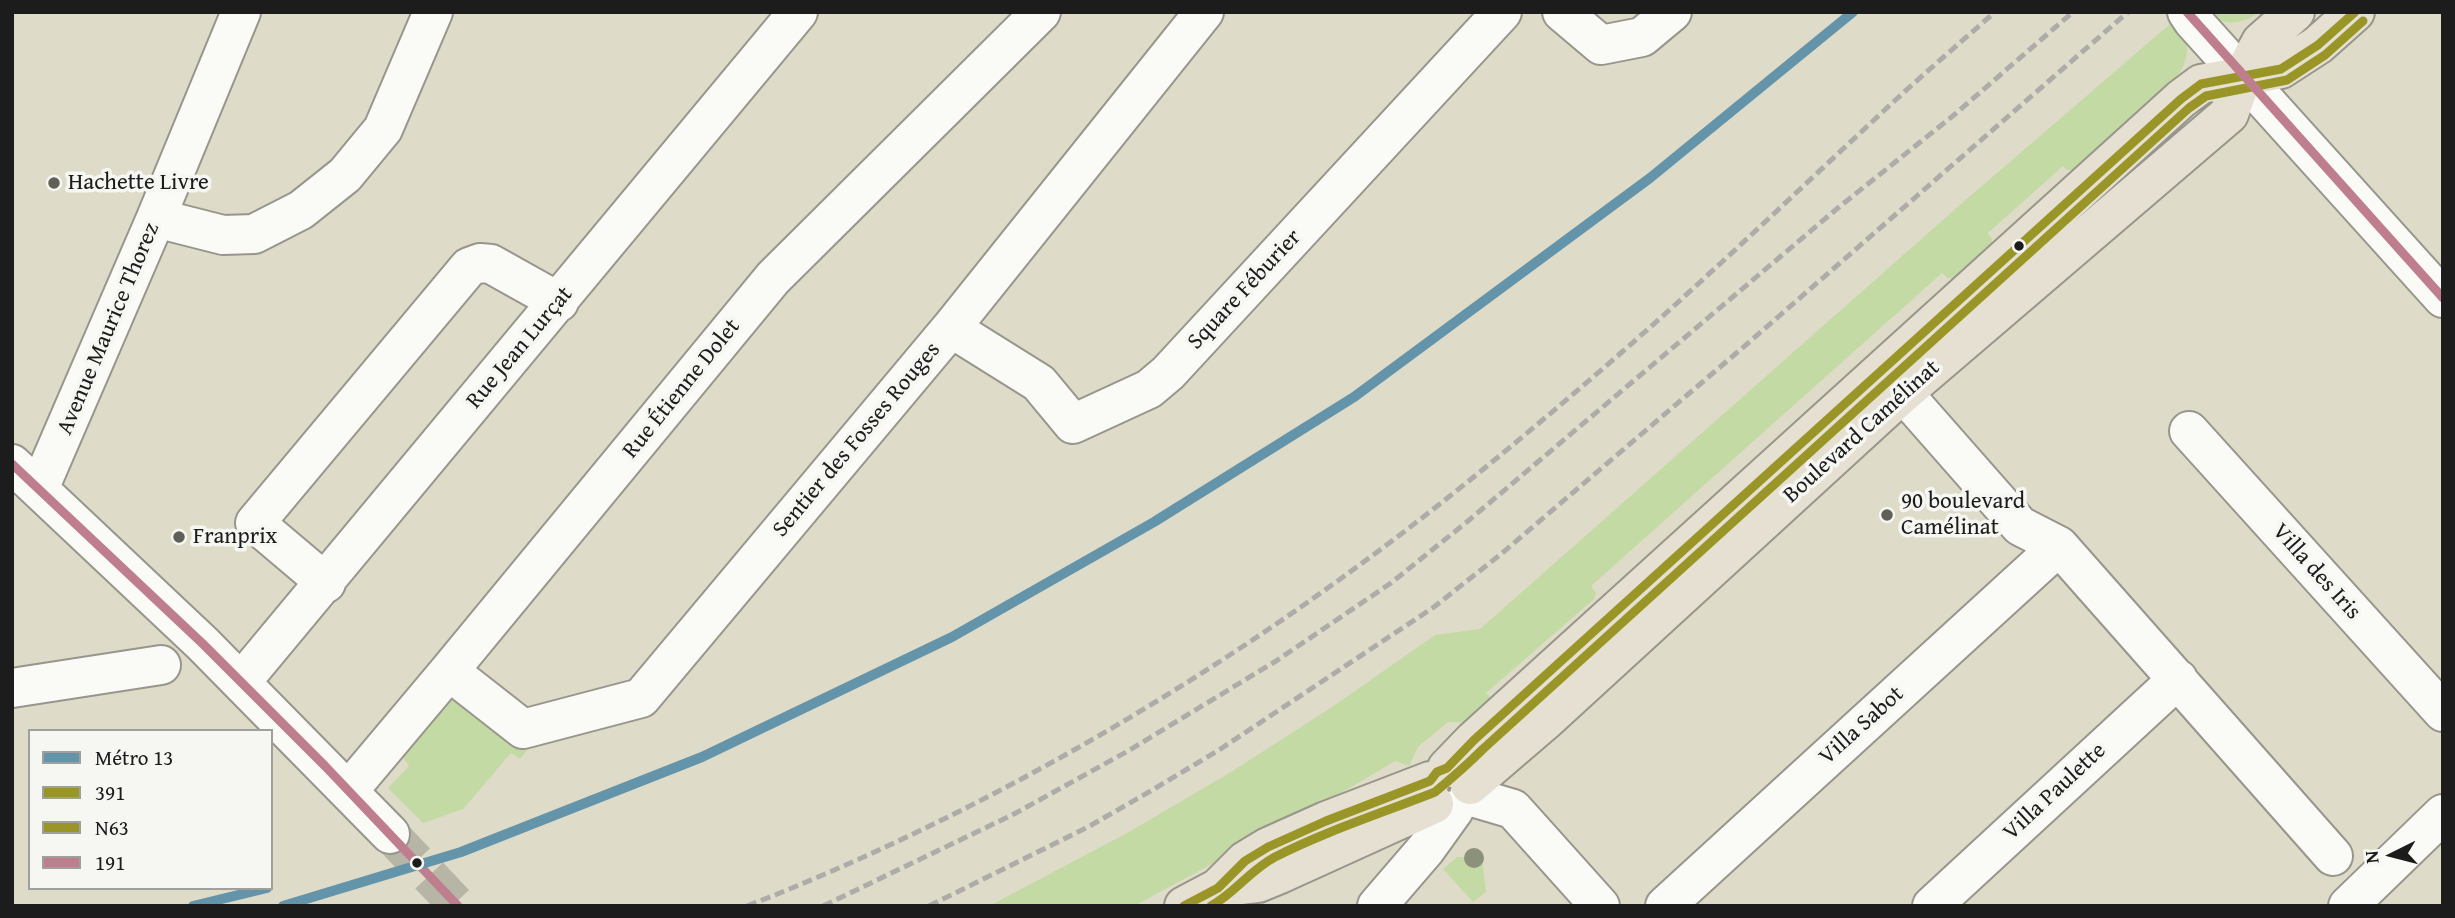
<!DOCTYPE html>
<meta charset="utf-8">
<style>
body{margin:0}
#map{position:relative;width:2455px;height:918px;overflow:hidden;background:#dedbc8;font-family:"Gentium Book Plus",serif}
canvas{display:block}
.frame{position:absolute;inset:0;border:14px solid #1c1c1c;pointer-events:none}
.legend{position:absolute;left:28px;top:729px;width:245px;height:161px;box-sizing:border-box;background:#f6f6f2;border:2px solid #9f9f9c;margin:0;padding:9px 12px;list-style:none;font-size:21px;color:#1c1c1c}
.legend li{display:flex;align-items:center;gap:14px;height:35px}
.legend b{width:35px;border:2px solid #9f9f9c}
.north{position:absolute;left:2357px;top:820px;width:70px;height:70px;-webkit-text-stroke:5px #f6f6f2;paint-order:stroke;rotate:264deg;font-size:19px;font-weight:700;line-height:28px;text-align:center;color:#1c1c1c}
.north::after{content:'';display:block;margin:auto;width:24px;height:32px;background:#1c1c1c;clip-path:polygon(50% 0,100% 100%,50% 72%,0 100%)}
</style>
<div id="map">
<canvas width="2455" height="918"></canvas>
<div class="frame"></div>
<ul class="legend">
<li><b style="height:9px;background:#6394a9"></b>Métro 13</li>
<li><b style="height:9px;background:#999526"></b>391</li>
<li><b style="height:9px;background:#999526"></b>N63</li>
<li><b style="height:9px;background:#bf7e8e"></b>191</li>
</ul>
<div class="north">N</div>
</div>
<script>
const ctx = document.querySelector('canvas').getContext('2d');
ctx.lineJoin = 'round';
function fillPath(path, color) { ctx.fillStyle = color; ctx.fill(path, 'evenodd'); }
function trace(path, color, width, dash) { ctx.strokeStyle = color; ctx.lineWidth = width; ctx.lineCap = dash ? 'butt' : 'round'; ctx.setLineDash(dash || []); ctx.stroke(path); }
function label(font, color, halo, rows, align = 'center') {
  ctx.font = font + ' "Gentium Book Plus",serif'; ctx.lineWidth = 7; ctx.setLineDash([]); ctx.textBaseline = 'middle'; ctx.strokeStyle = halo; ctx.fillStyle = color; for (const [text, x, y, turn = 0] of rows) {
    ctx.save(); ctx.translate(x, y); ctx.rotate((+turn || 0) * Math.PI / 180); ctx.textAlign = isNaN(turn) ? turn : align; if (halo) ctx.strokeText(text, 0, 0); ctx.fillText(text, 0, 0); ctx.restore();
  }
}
const green = new Path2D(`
 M 2203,12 L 2260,12 C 2240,26 2223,26 2203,12 Z
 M 2177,18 C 2189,42 2192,53 2177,78 L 2075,170 L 2067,170 L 2063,166 L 1988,233 L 1992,239 L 1991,246 L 1954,278 L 1948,278 L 1942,273 L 1591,586 L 1596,593 L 1594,599 L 1486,693 L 1500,707 L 1485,723 L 1448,722 L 1418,747 L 1409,766 L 1395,761 L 1321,805 L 1134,906 L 989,906 L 1129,832 L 1231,772 L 1332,707 L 1435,635 L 1480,629 L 1961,204 Z
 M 451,697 L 541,733 L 520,759 L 511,753 L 463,809 L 423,823 L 388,788 L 409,766 L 402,756 Z
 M 1457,857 L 1482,858 L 1486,892 L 1473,902 L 1443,869 Z`);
const minorTunnel = new Path2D(`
 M 390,834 L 458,906`);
const minor = new Path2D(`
 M 1562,12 L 1601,45 L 1642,37 L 1672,12
 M 2187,12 L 2193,21 L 2443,298
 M 156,218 L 223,235 L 254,234 L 301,210 L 345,175 L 383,129 L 433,12
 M 951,328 L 1039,383 L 1073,424 L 1149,389 L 1168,373 L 1502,12
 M 1903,393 L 2020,526 L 2059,546 L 2333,856
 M 2189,431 L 2443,712
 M 12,464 L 203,644 L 390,834
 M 39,489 L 156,218 L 241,12
 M 326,583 L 255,523 L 469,267 L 480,263 L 491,264 L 559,302
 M 449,671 L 523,729 L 641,698 L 951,328 L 1204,12
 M 241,682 L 798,12
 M 12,688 L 161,665
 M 349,790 L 449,671 L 773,278 L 1041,12
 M 1469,796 L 1513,809 L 1600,906
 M 1377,906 L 1426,849 L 1454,810
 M 1665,906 L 2059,546
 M 1932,906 L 2178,679
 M 2348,906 L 2443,814`);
const major = new Path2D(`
 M 1447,768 L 1474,740 L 2181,99 L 2201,84 L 2281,69 L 2318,45 L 2355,12
 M 1470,785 L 1547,719 L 1903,393 L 2229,114 L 2243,75 L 2261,42 L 2295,12
 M 1218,888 L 1258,883 L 1280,874 L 1434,804
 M 1184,906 L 1218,888 L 1245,861 L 1268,847 L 1326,821 L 1430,781`);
const rail = new Path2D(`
 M 747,906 C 966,821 1180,698 1369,558 C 1456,494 1540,423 1622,352 C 1708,277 1790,198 1873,121 C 1913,83 1954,48 1995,12
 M 823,906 L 1014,814 L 1128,751 L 1276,661 L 1391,583 L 1468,521 L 1839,207 L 1954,115 L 2073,12
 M 929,906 L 1088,827 L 1154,789 L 1219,750 L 1434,607 L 1501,554 L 1747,344 L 2128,12`);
const bus1 = new Path2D(`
 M 1184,906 L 1218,888 L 1245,861 L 1268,847 L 1326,821 L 1430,781 L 1437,772 L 1447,768 L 1474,740 L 2181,99 L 2201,84 L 2281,69 L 2318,45 L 2355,12`);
const bus2 = new Path2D(`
 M 1211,906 C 1235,893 1250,870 1275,857 C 1326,831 1382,813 1435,792 C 1452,778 1467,765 1483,749 L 2189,108 L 2206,96 L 2287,80 L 2325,55 L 2363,21`);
const bus3 = new Path2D(`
 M 2187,12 L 2443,298
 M 12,464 L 203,644 L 325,766 L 458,906`);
const metro1 = new Path2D(`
 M 193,906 L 267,888
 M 283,906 L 461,852 L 702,757 L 952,637 L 1154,522 L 1354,397 L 1650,178 L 1853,12`);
const trees = [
 [1474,858]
];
const markers = [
 [54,183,7,"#605f58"],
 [2019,246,6,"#1c1c1c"],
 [1887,515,7,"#605f58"],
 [179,537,7,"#605f58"],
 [417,863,6,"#1c1c1c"]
];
const poiNames = [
 ["Hachette Livre",68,183],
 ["90 boulevard",1901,502],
 ["Camélinat",1901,528],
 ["Franprix",193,537]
];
const streetNames = [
 ["Square Féburier",1245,290,-47],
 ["Avenue Maurice Thorez",109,329,-67],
 ["Rue Jean Lurçat",520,348,-50],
 ["Rue Étienne Dolet",682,389,-51],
 ["Boulevard Camélinat",1862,432,-42],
 ["Sentier des Fosses Rouges",857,440,-50],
 ["Villa des Iris",2316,572,48],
 ["Villa Sabot",1862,726,-42],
 ["Villa Paulette",2055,792,-43]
];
fillPath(green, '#c4daa4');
trace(minorTunnel, '#b7b5a6', 38, [38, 19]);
trace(minor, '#98968c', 42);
trace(major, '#98968c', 42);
trace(minor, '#fafaf7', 38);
trace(major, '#e5e0d2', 38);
trace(rail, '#adaca9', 5, [10, 5]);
trace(bus1, '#999526', 9);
trace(bus2, '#999526', 9);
trace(bus3, '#bf7e8e', 9);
trace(metro1, '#6394a9', 10);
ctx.fillStyle = '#8c917b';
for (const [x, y] of trees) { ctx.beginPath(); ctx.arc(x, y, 10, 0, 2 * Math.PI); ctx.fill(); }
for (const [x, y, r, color] of markers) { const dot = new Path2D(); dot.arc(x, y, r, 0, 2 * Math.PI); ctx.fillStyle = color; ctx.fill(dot); trace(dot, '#f6f6f2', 2.5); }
label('23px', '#1c1c1c', '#f6f6f2', poiNames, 'left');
label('23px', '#1c1c1c', '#f6f6f2', streetNames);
</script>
